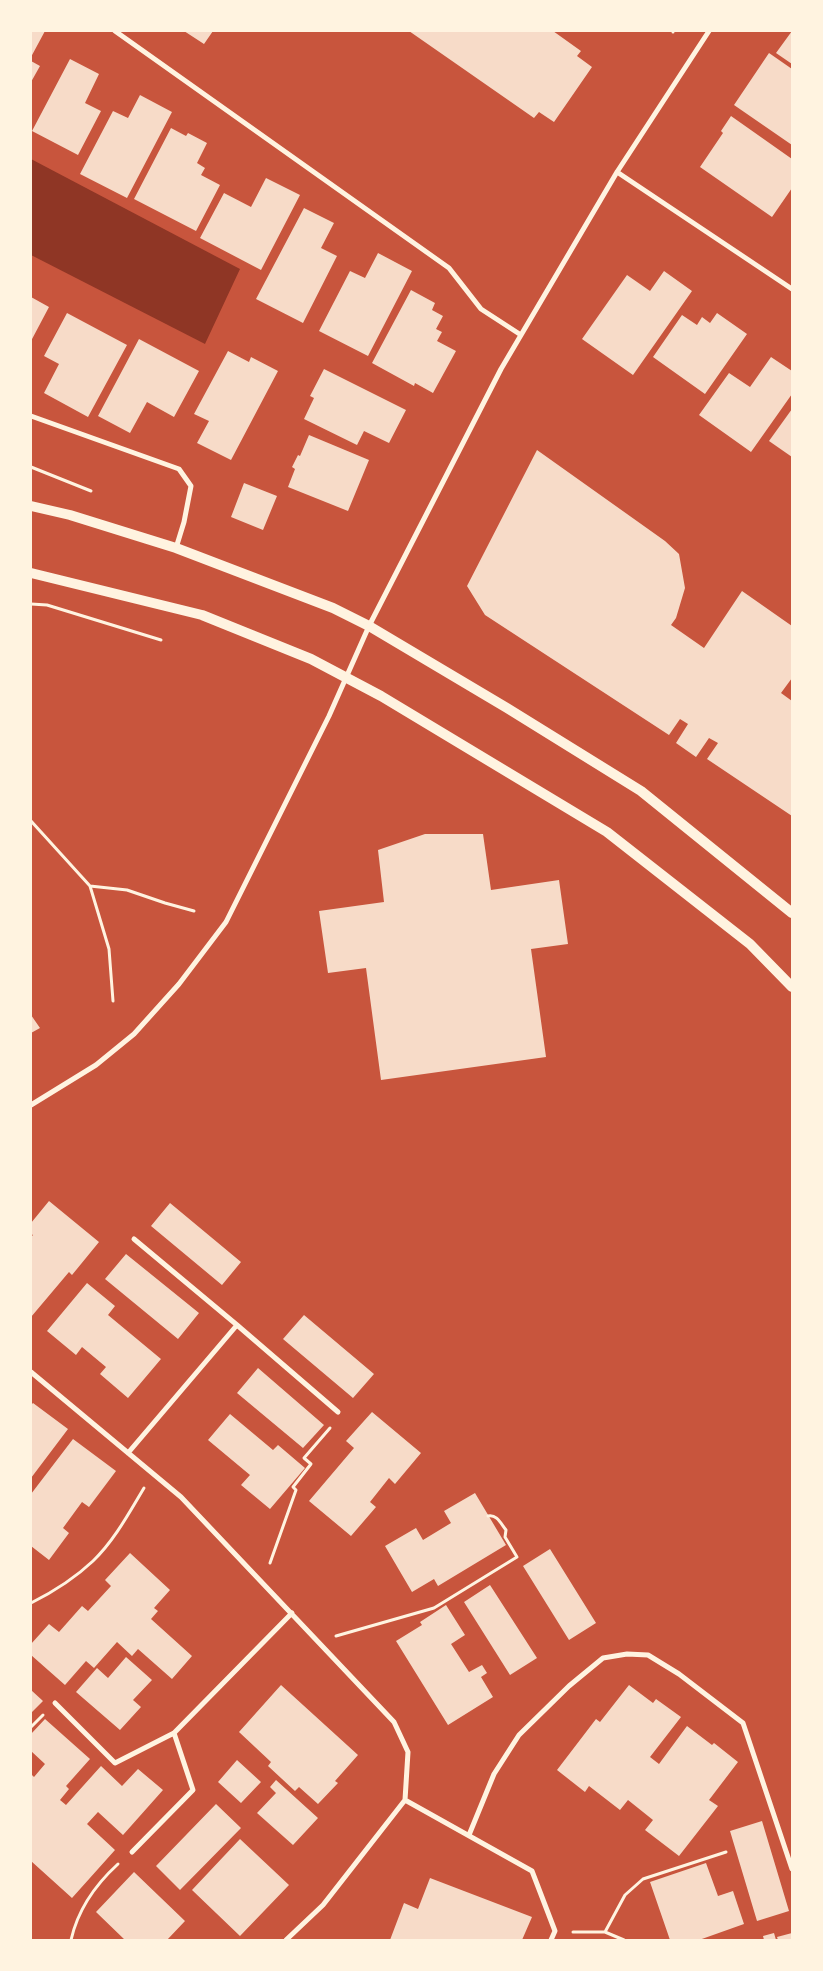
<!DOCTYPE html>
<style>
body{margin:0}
#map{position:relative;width:823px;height:1971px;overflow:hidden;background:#c8553d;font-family:Commissioner,sans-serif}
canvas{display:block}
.frame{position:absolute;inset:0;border:32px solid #fff3e0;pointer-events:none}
</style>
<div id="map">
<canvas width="823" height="1971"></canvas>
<div class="frame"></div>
</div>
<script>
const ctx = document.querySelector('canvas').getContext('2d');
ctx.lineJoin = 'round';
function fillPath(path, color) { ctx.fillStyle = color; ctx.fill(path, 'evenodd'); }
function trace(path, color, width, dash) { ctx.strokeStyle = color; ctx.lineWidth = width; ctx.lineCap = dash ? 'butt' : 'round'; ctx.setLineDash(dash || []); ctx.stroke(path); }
const water = new Path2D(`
 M 31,159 L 240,269 L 205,344 L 31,255 Z`);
const building = new Path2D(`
 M 31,31 L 45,31 L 31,57 Z
 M 184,31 L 213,31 L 204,44 Z
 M 409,31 L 553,31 L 581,51 L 577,56 L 592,67 L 554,122 L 539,112 L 534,118 Z
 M 792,31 L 792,64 L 776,53 Z
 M 769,53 L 792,69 L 792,145 L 734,105 Z
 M 70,59 L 99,74 L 85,103 L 101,111 L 78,155 L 32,131 Z
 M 31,61 L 40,66 L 31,82 Z
 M 140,95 L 172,112 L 127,198 L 80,174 L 113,111 L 128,118 Z
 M 731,116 L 792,159 L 792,188 L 772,217 L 700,167 L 723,133 L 721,131 Z
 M 171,128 L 186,136 L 188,133 L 207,143 L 197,163 L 205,168 L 201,175 L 220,185 L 196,231 L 134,199 Z
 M 266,178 L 300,195 L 261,270 L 200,238 L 224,193 L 251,207 Z
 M 304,208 L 334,223 L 321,248 L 337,256 L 303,323 L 256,299 Z
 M 378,253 L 412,271 L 368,356 L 319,331 L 350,271 L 365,278 Z
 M 664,271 L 692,291 L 633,375 L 582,339 L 627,275 L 650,291 Z
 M 411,290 L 435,303 L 432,310 L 443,316 L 436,329 L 442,332 L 437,341 L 456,351 L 433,393 L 415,383 L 414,386 L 372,363 Z
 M 31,297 L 49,307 L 31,341 Z
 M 67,313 L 127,345 L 88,417 L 44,393 L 59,364 L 44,356 Z
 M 717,313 L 747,334 L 705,394 L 653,357 L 682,315 L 697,325 L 702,317 L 710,323 Z
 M 139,339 L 199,371 L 174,417 L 147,402 L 130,433 L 98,416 Z
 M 228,351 L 249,362 L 251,357 L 278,371 L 231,460 L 197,443 L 209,421 L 194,414 Z
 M 771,357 L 792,371 L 792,394 L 751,452 L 699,415 L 729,373 L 750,387 Z
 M 324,369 L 406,410 L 389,443 L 364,431 L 357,445 L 304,419 L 314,398 L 310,396 Z
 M 792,409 L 792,457 L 769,441 Z
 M 309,435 L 369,460 L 348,511 L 288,487 L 295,469 L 292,467 L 298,455 L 300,456 Z
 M 537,450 L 665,541 L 679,554 L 685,588 L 676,618 L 671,625 L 704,648 L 742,591 L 792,626 L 792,678 L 781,693 L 792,701 L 792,816 L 707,759 L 718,743 L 709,738 L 696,757 L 676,743 L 688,724 L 680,719 L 669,735 L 485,615 L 467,586 Z
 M 244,483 L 277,496 L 263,530 L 231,517 Z
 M 425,834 L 483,834 L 491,890 L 559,880 L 568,944 L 531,949 L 546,1057 L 381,1080 L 366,968 L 328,973 L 319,911 L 384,902 L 378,850 Z
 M 31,1015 L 40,1028 L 31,1033 Z
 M 49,1201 L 99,1242 L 72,1275 L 69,1272 L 31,1317 L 31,1237 L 33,1235 L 31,1234 L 31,1223 Z
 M 170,1203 L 241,1262 L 222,1285 L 151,1226 Z
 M 126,1254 L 199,1313 L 178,1339 L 105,1279 Z
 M 87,1283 L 115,1306 L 108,1315 L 161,1359 L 128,1398 L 100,1374 L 106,1367 L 82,1347 L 76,1355 L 47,1331 Z
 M 304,1315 L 374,1374 L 353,1398 L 283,1339 Z
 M 258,1368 L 324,1425 L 303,1448 L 237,1393 Z
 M 33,1403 L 68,1429 L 31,1478 L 31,1405 Z
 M 372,1412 L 421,1453 L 395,1484 L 389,1478 L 370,1502 L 376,1507 L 351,1536 L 309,1501 L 354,1448 L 346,1441 Z
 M 230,1414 L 273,1450 L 278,1445 L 305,1468 L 270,1509 L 241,1485 L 250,1475 L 208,1440 Z
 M 73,1439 L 116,1471 L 89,1507 L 82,1502 L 63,1528 L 69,1533 L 49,1560 L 31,1546 L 31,1494 Z
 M 475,1493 L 506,1545 L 438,1586 L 434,1579 L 412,1592 L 385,1546 L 416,1528 L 423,1540 L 451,1523 L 444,1511 Z
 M 550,1549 L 596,1623 L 569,1640 L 523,1566 Z
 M 130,1553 L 170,1590 L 154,1608 L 158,1611 L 151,1619 L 192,1656 L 172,1679 L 138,1649 L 132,1656 L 117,1642 L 94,1668 L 86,1661 L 65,1685 L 31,1655 L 31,1644 L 49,1624 L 59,1632 L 82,1606 L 88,1611 L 111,1586 L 105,1580 Z
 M 490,1585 L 537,1658 L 510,1675 L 464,1602 Z
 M 446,1605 L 465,1635 L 451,1644 L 469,1672 L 482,1665 L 487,1673 L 481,1677 L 493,1697 L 448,1725 L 396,1641 L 422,1625 L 420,1622 Z
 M 126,1657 L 152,1680 L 133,1700 L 141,1707 L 120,1730 L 76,1692 L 97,1668 L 108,1678 Z
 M 281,1685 L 358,1755 L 335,1781 L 338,1783 L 318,1804 L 299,1787 L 295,1791 L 268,1766 L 271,1762 L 239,1732 Z
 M 629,1685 L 653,1703 L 656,1699 L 681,1717 L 650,1757 L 659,1764 L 687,1726 L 712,1745 L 714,1743 L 738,1762 L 709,1800 L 718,1806 L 679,1856 L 645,1830 L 653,1820 L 628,1800 L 620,1810 L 589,1786 L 585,1792 L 557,1770 L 596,1719 L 600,1722 Z
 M 31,1690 L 43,1701 L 31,1713 Z
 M 45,1719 L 90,1759 L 66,1786 L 69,1789 L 60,1800 L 66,1805 L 101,1766 L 122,1786 L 138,1769 L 163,1790 L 123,1835 L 98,1812 L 87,1824 L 115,1850 L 72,1898 L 31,1861 L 31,1774 L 34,1777 L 45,1764 L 31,1751 L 31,1734 Z
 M 237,1760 L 261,1782 L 241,1803 L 218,1782 Z
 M 276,1780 L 318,1818 L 293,1845 L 257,1813 L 276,1793 L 270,1787 Z
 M 216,1804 L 241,1828 L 180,1890 L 156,1866 Z
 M 762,1821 L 789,1911 L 757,1921 L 730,1831 Z
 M 240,1839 L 289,1885 L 240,1936 L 192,1890 Z
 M 706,1863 L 718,1896 L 733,1891 L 744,1924 L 699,1940 L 670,1940 L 650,1882 Z
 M 134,1872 L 185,1921 L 167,1940 L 125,1940 L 96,1912 Z
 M 430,1878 L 532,1917 L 522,1940 L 390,1940 L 404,1903 L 418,1909 Z
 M 774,1933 L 776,1940 L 764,1940 L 763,1936 Z
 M 792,1933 L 792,1940 L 778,1940 L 777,1937 Z`);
const path = new Path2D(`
 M 673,32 L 673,31
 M 31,467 L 91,491
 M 31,604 L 47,605 L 161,640
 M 31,821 L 90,886 L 109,949 L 113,1001
 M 90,886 L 127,890 L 165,903 L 194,911
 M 270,1563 L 296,1490 L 293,1487 L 311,1464 L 304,1458 L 330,1428
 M 31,1603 C 53,1592 75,1578 93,1561 C 114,1541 129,1513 144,1488
 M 336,1636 L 434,1608 L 517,1557 L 505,1537 L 506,1530 C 501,1524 497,1514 488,1516
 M 31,1727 L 43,1715
 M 573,1932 L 605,1932 L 624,1940
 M 605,1932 L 625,1895 L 643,1879 L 726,1852
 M 71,1940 C 78,1909 95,1885 118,1864`);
const minor = new Path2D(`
 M 115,31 L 449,268 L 481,309 L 521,335
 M 617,172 L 792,289
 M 31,416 L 179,469 L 191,486 L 184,522 L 176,548
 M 31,1105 L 96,1065 L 134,1034 L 179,984 L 226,922 L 329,716 L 369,626 L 501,369 L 617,172 L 709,31
 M 134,1239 L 237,1325
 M 31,1372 L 181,1497 L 394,1722 L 408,1752 L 405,1800 L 323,1905 L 286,1940
 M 128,1453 L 237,1325 L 338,1412
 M 55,1703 L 115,1763 L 174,1733 L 292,1613
 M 405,1800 L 532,1871 L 555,1931 L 551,1940
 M 469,1835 L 494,1774 L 519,1735 L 569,1686 L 603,1658 L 627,1654 L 648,1655 L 679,1674 L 743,1723 L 792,1869
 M 132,1852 L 193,1790 L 174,1733`);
const secondary = new Path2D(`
 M 31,506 L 70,515 L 176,548 L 333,608 L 369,626 L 507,708 L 641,791 L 792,913
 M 31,573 L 202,615 L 311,659 L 381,696 L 607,832 L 750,944 L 792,987`);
fillPath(water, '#8f3625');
fillPath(building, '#f7dbc8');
trace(path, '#fff3e0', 3);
trace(minor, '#fff3e0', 5);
trace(secondary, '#fff3e0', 10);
</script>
